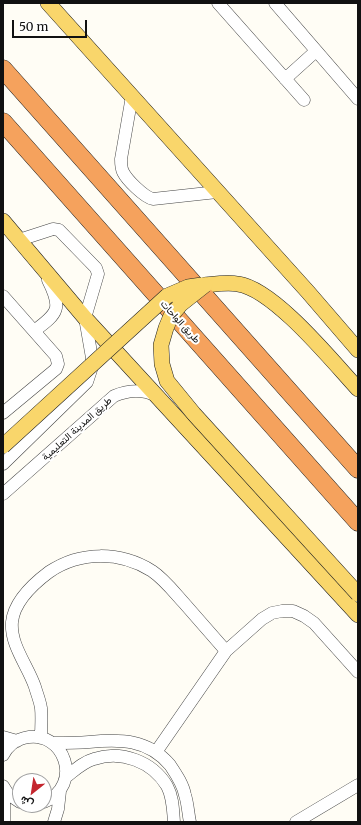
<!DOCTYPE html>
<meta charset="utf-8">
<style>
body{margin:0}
#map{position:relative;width:361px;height:825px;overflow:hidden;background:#fffdf5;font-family:Merriweather,Vazirmatn,serif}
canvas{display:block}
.frame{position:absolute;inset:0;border:4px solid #111;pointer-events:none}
.north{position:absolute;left:12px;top:773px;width:40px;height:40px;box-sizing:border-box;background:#fff;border:1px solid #a0a0a0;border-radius:50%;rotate:210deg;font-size:11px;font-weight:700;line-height:16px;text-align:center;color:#111}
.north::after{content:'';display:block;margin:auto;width:14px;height:18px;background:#c4262e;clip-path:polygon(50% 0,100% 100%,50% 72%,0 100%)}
.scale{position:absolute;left:12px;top:20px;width:75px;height:18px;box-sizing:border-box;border:2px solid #111;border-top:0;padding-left:5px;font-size:12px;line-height:14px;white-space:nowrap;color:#111;-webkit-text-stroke:3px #fff;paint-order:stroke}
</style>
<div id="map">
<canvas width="361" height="825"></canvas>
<div class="frame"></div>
<div class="north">ش</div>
<div class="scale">50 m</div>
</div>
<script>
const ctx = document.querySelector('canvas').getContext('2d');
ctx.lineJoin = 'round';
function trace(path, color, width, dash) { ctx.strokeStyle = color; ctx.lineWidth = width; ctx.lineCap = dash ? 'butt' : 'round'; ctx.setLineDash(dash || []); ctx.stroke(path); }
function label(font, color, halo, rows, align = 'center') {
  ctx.font = font + ' Merriweather,Vazirmatn,serif'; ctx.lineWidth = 4; ctx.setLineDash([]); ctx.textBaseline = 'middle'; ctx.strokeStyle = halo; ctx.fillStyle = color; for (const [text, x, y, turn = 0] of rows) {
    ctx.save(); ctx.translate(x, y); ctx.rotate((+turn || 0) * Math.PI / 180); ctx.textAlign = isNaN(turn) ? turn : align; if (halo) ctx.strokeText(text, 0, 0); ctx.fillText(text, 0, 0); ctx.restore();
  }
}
const minor = new Path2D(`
 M 218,3 L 304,100
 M 275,3 L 358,99
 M 285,79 L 316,51
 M 132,96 L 121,159 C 121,164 121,168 123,172 C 127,180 144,197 153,199 L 217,192
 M 3,296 L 56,356 L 58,364 L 56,369 L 3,413
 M 34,331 C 59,313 62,308 48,280
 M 3,464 L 87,382 L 91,370 L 92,358 L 85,318 L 98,274 L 96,268 L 59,230 L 53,229 L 19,240
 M 3,494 L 114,396 C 129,390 142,389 157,396
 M 3,737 L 17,741
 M 41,738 C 41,728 42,717 41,708 C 40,701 37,694 35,687 C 28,666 10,645 12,622 C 14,602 33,584 49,572 C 80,551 120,551 152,571 C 164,579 174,592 184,603 C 198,619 212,635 226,651
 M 52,743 C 64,743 77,743 89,742 C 120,739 148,739 170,765 C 176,774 183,784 185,795 C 188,804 188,813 190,822
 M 156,752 L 226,651 L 262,619 L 272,613 L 282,611 L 293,611 L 304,616 L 314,623 L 358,672
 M 3,755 C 8,746 15,740 24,738 C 65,728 84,786 44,802
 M 66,777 C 75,770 83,762 94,759 C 121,750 152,761 167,786 C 173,797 173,810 174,822
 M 3,786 L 8,794 L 20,802
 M 4,788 L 4,822
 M 54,822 L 58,809 L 60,791
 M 296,822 L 358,785`);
const major = new Path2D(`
 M 48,3 L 308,292 L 358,350
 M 3,221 L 85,318 L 358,615
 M 205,285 C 215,284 228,282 238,284 C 274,289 333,362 358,389`);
const highway = new Path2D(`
 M 3,69 L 358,469
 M 3,122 L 358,522`);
const majorBridge = new Path2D(`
 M 205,285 L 181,304 L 171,316 L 166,328 L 161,345 L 162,364 L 167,381 L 194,414 L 358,594
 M 3,446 L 167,296 L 188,287 L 202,285`);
const streetNames = [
 ["طريق الواحات",180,322,48],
 ["طريق المدينة التعليمية",77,429,-42]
];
trace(minor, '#444', 13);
trace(major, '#222', 16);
trace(highway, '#222', 19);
trace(minor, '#fff', 12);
trace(major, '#f9d66b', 15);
trace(highway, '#f5a25d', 18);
trace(majorBridge, '#222', 16, []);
trace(majorBridge, '#f9d66b', 15);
label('10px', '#111', '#fff', streetNames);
</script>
